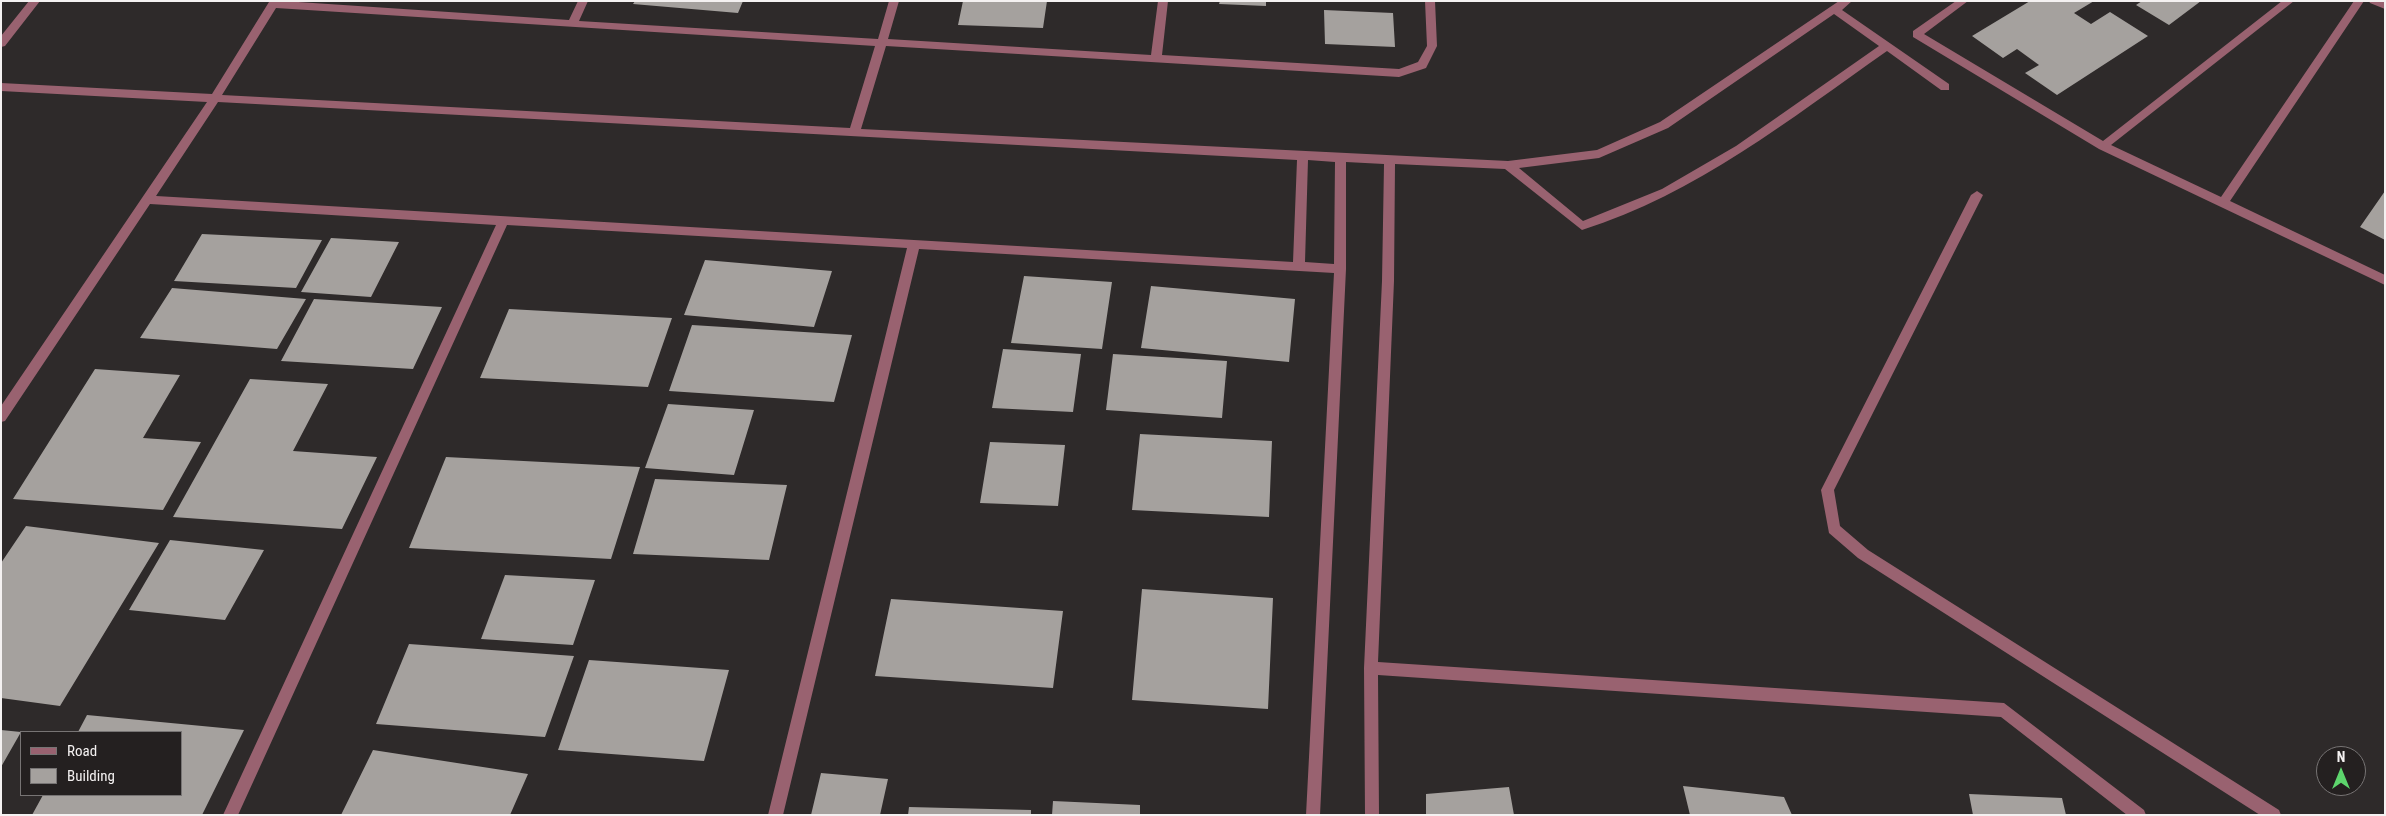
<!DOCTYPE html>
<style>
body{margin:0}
#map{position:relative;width:2386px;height:816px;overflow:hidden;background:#2e2a2a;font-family:"Roboto Condensed",sans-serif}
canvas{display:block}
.frame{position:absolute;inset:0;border:2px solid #f4f1f1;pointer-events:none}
.legend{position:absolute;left:20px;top:731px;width:162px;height:65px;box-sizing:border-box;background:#242020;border:1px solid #777474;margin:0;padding:6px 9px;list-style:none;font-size:15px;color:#f4f1f1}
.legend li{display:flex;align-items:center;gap:10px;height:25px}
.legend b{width:25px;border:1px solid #777474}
.north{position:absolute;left:2316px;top:746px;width:50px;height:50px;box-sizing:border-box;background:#242020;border:1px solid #777474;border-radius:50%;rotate:0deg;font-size:14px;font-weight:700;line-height:20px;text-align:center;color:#f4f1f1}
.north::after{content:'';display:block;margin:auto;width:18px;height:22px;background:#5dd56d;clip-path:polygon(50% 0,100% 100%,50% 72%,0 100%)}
</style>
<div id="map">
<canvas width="2386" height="816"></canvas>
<div class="frame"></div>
<ul class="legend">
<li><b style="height:6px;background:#996270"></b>Road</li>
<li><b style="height:14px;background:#a5a19e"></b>Building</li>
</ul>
<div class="north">N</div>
</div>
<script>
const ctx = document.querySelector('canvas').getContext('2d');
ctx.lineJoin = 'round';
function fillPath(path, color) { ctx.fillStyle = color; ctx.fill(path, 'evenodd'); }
const building = new Path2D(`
 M 635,1 L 743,1 L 738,13 L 633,4 Z
 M 963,1 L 1047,1 L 1043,28 L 958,25 Z
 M 1220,1 L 1266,1 L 1266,6 L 1219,4 Z
 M 2030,1 L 2094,1 L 2074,13 L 2091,24 L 2110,12 L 2148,36 L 2057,95 L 2025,73 L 2039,65 L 2017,49 L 2003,58 L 1972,36 Z
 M 2142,1 L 2201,1 L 2169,25 L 2136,5 Z
 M 1324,10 L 1393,13 L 1395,47 L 1325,44 Z
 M 2385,191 L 2385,240 L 2360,227 Z
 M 202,234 L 322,240 L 296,288 L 174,281 Z
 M 331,238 L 399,242 L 371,297 L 301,292 Z
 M 705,260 L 832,271 L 814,327 L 684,315 Z
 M 1024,276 L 1112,282 L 1102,349 L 1011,343 Z
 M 1151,286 L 1295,299 L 1289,362 L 1141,348 Z
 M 172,288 L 306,299 L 277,349 L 140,338 Z
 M 314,299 L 442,307 L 413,369 L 281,361 Z
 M 509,309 L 672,318 L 648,387 L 480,378 Z
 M 692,325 L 852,335 L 834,402 L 669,391 Z
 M 1003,349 L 1081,354 L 1073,412 L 992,408 Z
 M 1113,354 L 1227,361 L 1222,418 L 1106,410 Z
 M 95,369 L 180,375 L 143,438 L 201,442 L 163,510 L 13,499 Z
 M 250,379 L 328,384 L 293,451 L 377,457 L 342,529 L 173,517 Z
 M 668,404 L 754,410 L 734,475 L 645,468 Z
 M 1140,434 L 1272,441 L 1269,517 L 1132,510 Z
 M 990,442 L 1065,445 L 1058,506 L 980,503 Z
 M 446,457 L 640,467 L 611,559 L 409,548 Z
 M 655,479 L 787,485 L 769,560 L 633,554 Z
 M 26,526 L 159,543 L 60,706 L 1,698 L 1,563 Z
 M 170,540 L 264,550 L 225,620 L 129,610 Z
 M 505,575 L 595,580 L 573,645 L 481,639 Z
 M 1142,589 L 1273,598 L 1268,709 L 1132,700 Z
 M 891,599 L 1063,611 L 1053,688 L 875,676 Z
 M 409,644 L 574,656 L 545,737 L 376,724 Z
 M 589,660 L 729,670 L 704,761 L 558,750 Z
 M 87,715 L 244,730 L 202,815 L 32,815 L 43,795 L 181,795 L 181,732 L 78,732 Z
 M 1,730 L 21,732 L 1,767 Z
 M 373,750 L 528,774 L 510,815 L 341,815 Z
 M 821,773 L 888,779 L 880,815 L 811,815 Z
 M 1683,786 L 1784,797 L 1792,815 L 1690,815 Z
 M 1509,787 L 1514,815 L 1426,815 L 1426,794 Z
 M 1969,794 L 2062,798 L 2066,815 L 1973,815 Z
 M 1053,801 L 1140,805 L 1140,815 L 1052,815 Z
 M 909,807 L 1031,810 L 1031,815 L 908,815 Z`);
const minor = new Path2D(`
 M 29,1 L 40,1 L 5,46 L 1,47 L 1,36 Z
 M 283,1 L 569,20 L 578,1 L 588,1 L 579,21 L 878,39 L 889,1 L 899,1 L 888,39 L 1151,55 L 1158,1 L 1168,1 L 1162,55 L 1399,69 L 1418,62 L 1427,46 L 1425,1 L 1435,1 L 1437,46 L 1426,68 L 1399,77 L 886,46 L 861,129 L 1508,161 L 1597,150 L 1660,122 L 1839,1 L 1852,1 L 1842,10 L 1949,84 L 1949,90 L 1941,90 L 1887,51 C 1790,119 1696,194 1582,230 L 1505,169 L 1395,164 L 1394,281 L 1378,662 L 2004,703 L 2144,810 L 2146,815 L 2127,815 L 2001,717 L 1378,675 L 1379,815 L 1365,815 L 1364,668 L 1382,281 L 1384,164 L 1346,162 L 1346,269 L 1320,815 L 1306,815 L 1334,273 L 919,249 L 783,815 L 768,815 L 907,248 L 507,225 L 238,815 L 223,815 L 496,225 L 150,204 L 5,421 L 1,422 L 1,406 L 207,102 L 1,91 L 1,83 L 212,94 L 269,2 ZM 276,8 L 875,46 L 850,128 L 222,95 ZM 1834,14 L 1879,46 L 1736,146 L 1662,189 L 1583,221 L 1519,168 L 1599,158 L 1668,128 ZM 218,102 L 1297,160 L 1293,262 L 156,196 ZM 1308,160 L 1335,162 L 1334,264 L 1305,262 Z
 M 1956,1 L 1968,1 L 1924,34 L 2103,141 L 2282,1 L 2294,1 L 2111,145 L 2221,197 L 2354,1 L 2364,1 L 2230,201 L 2385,275 L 2385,285 L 2099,149 L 1913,37 L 1913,31 Z
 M 2369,1 L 2385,2 L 2385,9 L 2370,3 Z
 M 1977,191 L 1983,195 L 1834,490 L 1840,526 L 1868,550 L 2279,810 L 2281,815 L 2260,815 L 1858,558 L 1829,533 L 1821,490 L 1971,195 Z`);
fillPath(building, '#a5a19e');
fillPath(minor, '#996270');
</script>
